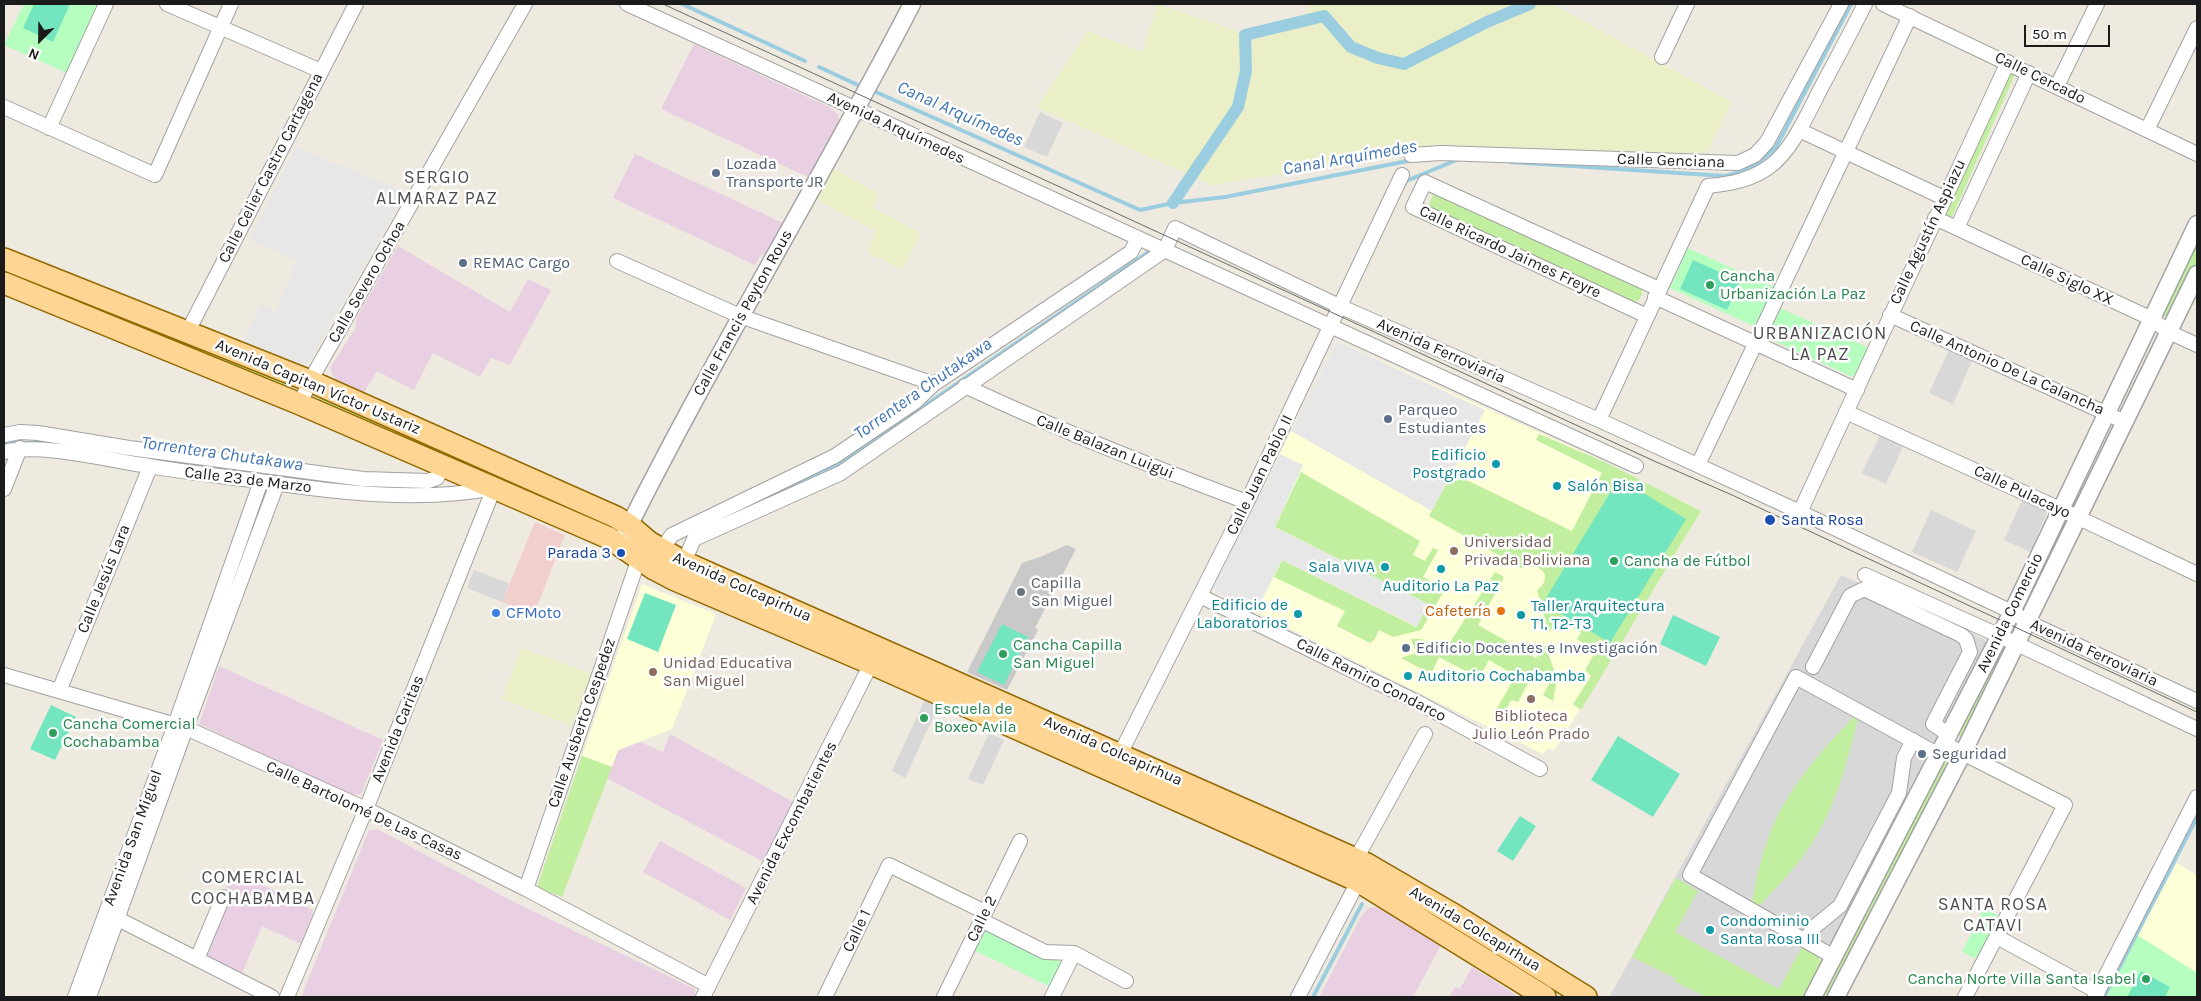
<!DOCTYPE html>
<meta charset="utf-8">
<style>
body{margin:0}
#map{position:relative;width:2201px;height:1001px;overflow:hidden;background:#eeeadf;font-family:Karla,sans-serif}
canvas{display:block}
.frame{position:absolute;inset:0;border:5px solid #1b1b1b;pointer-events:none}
.north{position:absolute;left:15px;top:15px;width:50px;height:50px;-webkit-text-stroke:4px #fff;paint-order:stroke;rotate:203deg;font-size:14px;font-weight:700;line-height:20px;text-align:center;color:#1b1b1b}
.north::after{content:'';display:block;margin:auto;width:18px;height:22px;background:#1b1b1b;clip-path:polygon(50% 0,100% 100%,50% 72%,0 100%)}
.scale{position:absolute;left:2024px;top:25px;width:86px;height:22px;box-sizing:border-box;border:2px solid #1b1b1b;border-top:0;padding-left:6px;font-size:15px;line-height:18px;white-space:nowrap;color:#1b1b1b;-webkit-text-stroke:4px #fff;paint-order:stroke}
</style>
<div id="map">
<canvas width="2201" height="1001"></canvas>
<div class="frame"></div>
<div class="north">N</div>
<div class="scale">50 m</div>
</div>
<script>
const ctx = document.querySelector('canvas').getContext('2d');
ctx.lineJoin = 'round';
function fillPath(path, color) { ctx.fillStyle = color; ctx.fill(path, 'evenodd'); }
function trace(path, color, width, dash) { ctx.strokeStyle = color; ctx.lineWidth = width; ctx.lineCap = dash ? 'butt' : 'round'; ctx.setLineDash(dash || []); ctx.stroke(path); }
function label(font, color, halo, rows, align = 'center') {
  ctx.font = font + ' Karla,sans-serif'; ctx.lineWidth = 5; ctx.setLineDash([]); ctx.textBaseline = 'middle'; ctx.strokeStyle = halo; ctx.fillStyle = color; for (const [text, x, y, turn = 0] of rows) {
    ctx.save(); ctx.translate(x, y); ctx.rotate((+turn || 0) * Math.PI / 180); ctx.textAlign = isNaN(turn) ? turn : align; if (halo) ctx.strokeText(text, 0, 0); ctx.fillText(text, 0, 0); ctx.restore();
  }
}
const residential = new Path2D(`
 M 1040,112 L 1063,123 L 1047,157 L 1024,147 Z
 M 1949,350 L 1972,361 L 1953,404 L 1929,393 Z
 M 1882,431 L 1905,442 L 1886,484 L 1862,473 Z
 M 2023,498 L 2046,507 L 2046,516 L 2030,552 L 2004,540 Z
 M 1931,510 L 1976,531 L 1957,572 L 1912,552 Z
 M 474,570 L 509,583 L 502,602 L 467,588 Z
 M 1841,575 L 1984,639 L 1989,647 L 1937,743 L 1931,741 L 1927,748 L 1922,759 L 1926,767 L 1838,939 L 1825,946 L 1818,957 L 1823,965 L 1806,997 L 1611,997 L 1610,996 Z
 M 925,699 L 939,705 L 905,778 L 892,771 Z
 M 989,733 L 1004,740 L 983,785 L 968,779 Z`);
const commercial = new Path2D(`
 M 535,522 L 565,535 L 534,614 L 502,602 Z`);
const industrial = new Path2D(`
 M 694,44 L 831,108 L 838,114 L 839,121 L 808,177 L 661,109 Z
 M 635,154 L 783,223 L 765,256 L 761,254 L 755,265 L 613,198 Z
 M 398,246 L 510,312 L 528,279 L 551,290 L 510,365 L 491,358 L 480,377 L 433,353 L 414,390 L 377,371 L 364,393 L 334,378 L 330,368 L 355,329 L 357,317 Z
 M 219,666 L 383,740 L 361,794 L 350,795 L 199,724 Z
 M 670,734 L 793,802 L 764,862 L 607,778 L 618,751 L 640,742 L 663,752 Z
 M 377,829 L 512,901 L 695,989 L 694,997 L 301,997 L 369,830 Z
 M 660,841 L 746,888 L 730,920 L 643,872 Z
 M 232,869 L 314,911 L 301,944 L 262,926 L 241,976 L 203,958 L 223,911 L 228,907 L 235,891 L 225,887 Z
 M 1371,907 L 1378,907 L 1441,945 L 1413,997 L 1319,997 L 1363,913 Z
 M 1472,967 L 1519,997 L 1449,997 L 1455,987 L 1460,989 Z`);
const education = new Path2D(`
 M 1337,341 L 1607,463 L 1701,511 L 1554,751 L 1548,748 L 1543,754 L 1256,612 L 1248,516 Z
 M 642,584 L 716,614 L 672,729 L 618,750 L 612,767 L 582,756 Z
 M 2177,863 L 2197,875 L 2197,973 L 2137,935 Z`);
const religious = new Path2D(`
 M 1067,545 L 1076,549 L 1035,628 L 1038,630 L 1007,690 L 967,672 L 1022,563 L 1040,557 Z`);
const farmland = new Path2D(`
 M 1158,4 L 1247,34 L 1308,12 L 1311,4 L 1559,4 L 1554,5 L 1732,102 L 1709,149 L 1687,158 L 1443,147 L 1409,147 L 1380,159 L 1212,185 L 1037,107 L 1088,31 L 1142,52 Z
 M 834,169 L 879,194 L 873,208 L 921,233 L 902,269 L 867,252 L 876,231 L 817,200 Z
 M 521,648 L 592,674 L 572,726 L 502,699 Z`);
const grass = new Path2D(`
 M 2011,69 L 2016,72 L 1951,219 L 1945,217 Z
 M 1439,193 L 1642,288 L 1642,295 L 1638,301 L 1631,302 L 1430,209 L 1429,203 L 1434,194 Z
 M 2197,236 L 2197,262 L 2171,315 L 2168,317 L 2163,316 L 2161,310 Z
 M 4,265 L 287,381 L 286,387 L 4,277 Z
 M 319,396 L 616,527 L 613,532 L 318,402 Z
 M 1539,434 L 1607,463 L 1701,511 L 1581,710 L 1573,704 L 1591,676 L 1585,670 L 1596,651 L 1577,639 L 1581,633 L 1558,619 L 1549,633 L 1537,590 C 1545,585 1550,573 1538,568 C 1533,565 1527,567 1521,568 L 1429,516 L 1452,473 L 1572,531 L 1602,473 L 1536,440 Z
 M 1301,472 L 1420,541 L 1413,555 L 1425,561 L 1433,548 L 1438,550 L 1423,577 L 1445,589 L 1421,630 L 1393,637 L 1379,630 L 1375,639 L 1370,643 L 1337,626 L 1345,611 L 1274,577 L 1282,560 L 1416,627 L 1428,604 L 1275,527 Z
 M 1495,572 L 1504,577 L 1478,625 L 1536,658 L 1545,645 L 1557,678 L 1553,701 L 1543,695 L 1553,677 L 1536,668 L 1518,702 L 1511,700 L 1501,720 L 1493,715 L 1514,679 L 1513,674 L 1489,660 L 1479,678 L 1439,657 L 1431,674 L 1401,658 L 1416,653 L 1411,639 L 1422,639 L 1444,652 Z
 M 1996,656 L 2003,660 L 1963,738 L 1956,735 Z
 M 1854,717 L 1858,718 C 1847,763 1835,811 1808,849 C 1793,871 1776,888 1758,907 L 1752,903 C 1756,882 1760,860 1768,839 C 1784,792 1820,752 1854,717 Z
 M 582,756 L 612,767 L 562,897 L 537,887 Z
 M 1943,759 L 1951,763 L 1829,997 L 1821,993 Z
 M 1676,878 L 1698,891 L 1675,932 L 1779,989 L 1802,947 L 1818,957 L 1823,965 L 1806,997 L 1706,997 L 1674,981 L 1675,978 L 1632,957 Z`);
const park = new Path2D(`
 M 24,4 L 100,4 L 67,73 L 4,45 Z
 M 1688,248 L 1774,287 L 1756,327 L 1670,288 Z
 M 1780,308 L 1869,348 L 1858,375 L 1850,376 L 1772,340 L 1769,331 Z
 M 1984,908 L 2001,917 L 1979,960 L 1962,952 Z
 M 984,928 L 1040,956 L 1060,961 L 1061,966 L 1051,987 L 973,950 Z
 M 2137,935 L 2197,973 L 2197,997 L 2104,997 Z`);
const pitch = new Path2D(`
 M 34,4 L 70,4 L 53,42 L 23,28 Z
 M 1693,260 L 1740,281 L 1727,310 L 1680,289 Z
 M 1619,478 L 1686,519 L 1610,643 L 1543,603 Z
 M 645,593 L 676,605 L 658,652 L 627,639 Z
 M 1673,615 L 1720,637 L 1706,666 L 1660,644 Z
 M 1002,624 L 1028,637 L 1004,685 L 977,672 Z
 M 51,705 L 76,717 L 55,760 L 30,749 Z
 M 1618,736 L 1680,774 L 1653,817 L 1591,780 Z
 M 1520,816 L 1536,826 L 1513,861 L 1497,851 Z
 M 2141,971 L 2170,987 L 2165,997 L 2127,997 Z`);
const parking = new Path2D(`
 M 296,147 L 406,192 L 308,363 L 301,365 L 243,342 L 261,305 L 276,312 L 297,260 L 250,240 Z
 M 1337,341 L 1485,410 L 1432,511 L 1291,431 Z
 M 1280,454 L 1303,465 L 1275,527 L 1428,604 L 1417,627 L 1282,560 L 1256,612 L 1218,592 L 1213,586 Z`);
const stream = new Path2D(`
 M 682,4 L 805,61
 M 819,67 L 860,86
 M 876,92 L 1140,210 L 1173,203 L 1225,197 L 1413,160
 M 1510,162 L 1725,176 C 1747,171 1760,163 1776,147 L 1851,4
 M 1405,184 L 1406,181 L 1459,159
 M 4,443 L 39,443
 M 142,458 L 229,470
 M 286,478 L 364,486 L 386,486
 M 428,487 L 436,487
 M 726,516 L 840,464 L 1146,254 L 1152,247
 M 1313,997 L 1362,904
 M 2104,997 L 2197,817`);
const canal = new Path2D(`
 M 1173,203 L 1238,107 L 1246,71 L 1245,35 L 1324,16 L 1351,47 L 1378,58 L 1404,64 L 1487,22 L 1530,4`);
const minor = new Path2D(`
 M 167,4 L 321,71
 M 627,4 L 1636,466
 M 1883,4 L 2197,154
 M 1662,57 L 1687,4
 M 2057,86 L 2097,4
 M 4,107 L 155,175 L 231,4
 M 49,128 L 106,4
 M 1799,130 L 1944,198
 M 2147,130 L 2197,28
 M 1411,155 L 1441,153 L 1738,163 L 1755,155 L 1767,142 L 1841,4
 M 1935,218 L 2150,318 L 2169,332 L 2197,345
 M 1957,228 L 2029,73
 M 617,261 L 740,316 L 934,384
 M 1655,297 L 1857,390
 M 1890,315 L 2125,422
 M 1647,316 L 1413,207 L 1425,182 L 1659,289
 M 187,333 L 356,4
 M 965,386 C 1058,430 1150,466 1247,502
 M 300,404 L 310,381 L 525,4
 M 1846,412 L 2060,509 L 2197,574
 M 1599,420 L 1708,186 C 1730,184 1751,180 1769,167 C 1792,151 1808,113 1821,88 C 1836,60 1851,32 1865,4
 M 4,435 L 20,432 L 38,433 L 129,448 L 363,479 L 428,481 L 437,478 L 443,466
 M 4,452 C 41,443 103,459 143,465 C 181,472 221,476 259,481 C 334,492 420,503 494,488
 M 1698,465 L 1910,16
 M 4,489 L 20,448
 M 1800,512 L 2008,62
 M 661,550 L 672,535 L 835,456 L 915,402 L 934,384 L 1131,252 L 1138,238
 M 684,562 L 694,539 L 841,473 L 1165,250 L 1175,228 L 1339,306 L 1599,420 L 1800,512 L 2012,612 L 2028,622 L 2197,701
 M 1865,575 L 2000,636 L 2197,729
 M 1200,596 L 1419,703 L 1540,769
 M 1813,667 L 1850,596 L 1864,589 L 1961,635 L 1966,639 L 1970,652 L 1933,724 L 1950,735
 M 4,675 L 186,728 L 366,809 L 526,889 L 709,986
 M 59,691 L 150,467
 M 1945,744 L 2065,805 L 1965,997
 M 1116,762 L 1247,502 L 1402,175
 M 1356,859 L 1425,734
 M 526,889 L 639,558
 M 118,919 L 272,997
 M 981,920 L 1045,952 L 1074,953 L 1126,981
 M 1997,937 L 2098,992
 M 1806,940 L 1813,928 L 1840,906 L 1899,793 L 1904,758 L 1913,740
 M 1834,957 L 1690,875 L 1796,677 L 1939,755
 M 197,959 L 223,897
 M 75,997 L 175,725 L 261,481
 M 89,997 L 186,728 L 277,484
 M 287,997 L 366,809 L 494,488
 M 703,997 L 875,656
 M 825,997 L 889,865 L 985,912
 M 944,997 L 1020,841
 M 1052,997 L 1074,953
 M 1298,997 L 1362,874
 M 2095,997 L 2197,797`);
const tertiary = new Path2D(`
 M 620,544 C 711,360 818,186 912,4
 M 1813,997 L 2012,612 L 2197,224
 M 1836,997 L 1963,753 L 2197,274`);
const primary = new Path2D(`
 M 4,259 L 310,381 L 616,517 L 629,525 L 649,542 L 684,562 L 1367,864 L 1451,913 L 1586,997
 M 4,283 L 300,404 L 609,538 L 654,569 L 673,579 L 872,664 L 1358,881 L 1545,997`);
const tram = new Path2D(`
 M 663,4 L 1654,461 L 1732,495 L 2197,712`);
const markers = [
 [716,173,5,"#5c6f8a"],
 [463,263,5,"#5c6f8a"],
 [1710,285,5,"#2e9e5b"],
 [1388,419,5,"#5c6f8a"],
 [1496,464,5,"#0f9aa8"],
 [1557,486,5,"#0f9aa8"],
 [1770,520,6,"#1a4fb4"],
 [1454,551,5,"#8d6e63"],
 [621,553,5,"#1a4fb4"],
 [1614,561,5,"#2e9e5b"],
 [1385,567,5,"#0f9aa8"],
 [1441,569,5,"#0f9aa8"],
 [1021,592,5,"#6b7280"],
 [1501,611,5,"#e8710a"],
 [496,613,5,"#3f7fe0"],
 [1298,614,5,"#0f9aa8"],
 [1521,615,5,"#0f9aa8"],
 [1406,648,5,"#5c6f8a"],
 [1003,654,5,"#2e9e5b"],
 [653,672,5,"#8d6e63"],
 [1408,676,5,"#0f9aa8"],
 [1531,699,5,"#8d6e63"],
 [924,718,5,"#2e9e5b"],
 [53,733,5,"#2e9e5b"],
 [1922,754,5,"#5c6f8a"],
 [1710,930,5,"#0f9aa8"],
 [2146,979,5,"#2e9e5b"]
];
const streetNames = [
 ["Calle Cercado",2040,78,26],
 ["Avenida Arquímedes",896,128,25],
 ["Calle Genciana",1671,161,2],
 ["Calle Celier Castro Cartagena",271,168,-63],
 ["Calle Agustín Aspiazu",1928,232,-65],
 ["Calle Ricardo Jaimes Freyre",1510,252,25],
 ["Calle Siglo XX",2067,280,25],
 ["Calle Severo Ochoa",367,282,-60],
 ["Calle Francis Peyton Rous",743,313,-61],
 ["Avenida Ferroviaria",1441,351,24],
 ["Calle Antonio De La Calancha",2007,368,24],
 ["Avenida Capitan Víctor Ustariz",318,387,23],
 ["Calle Balazan Luigui",1105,447,22],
 ["Calle Juan Pablo II",1260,475,-64],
 ["Calle 23 de Marzo",248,480,7],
 ["Calle Pulacayo",2022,492,25],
 ["Calle Jesús Lara",104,579,-68],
 ["Avenida Colcapirhua",742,587,24],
 ["Avenida Comercio",2010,613,-64],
 ["Avenida Ferroviaria",2094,653,25],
 ["Calle Ramiro Condarco",1371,680,27],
 ["Calle Ausberto Cespedez",582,723,-71],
 ["Avenida Caritas",398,729,-68],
 ["Avenida Colcapirhua",1113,751,24],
 ["Calle Bartolomé De Las Casas",364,811,25],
 ["Avenida Excombatientes",792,823,-63],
 ["Avenida San Miguel",133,838,-70],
 ["Calle 2",982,919,-64],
 ["Avenida Colcapirhua",1475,929,31],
 ["Calle 1",857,931,-64]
];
const serviceNames = [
 ["Lozada",726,164],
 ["Transporte JR",726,182],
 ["REMAC Cargo",473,263],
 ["Parqueo",1398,410],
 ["Estudiantes",1398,428],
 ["Edificio Docentes e Investigación",1416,648],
 ["Seguridad",1932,754]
];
const leisureNames = [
 ["Cancha",1720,276],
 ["Urbanización La Paz",1720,294],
 ["Cancha de Fútbol",1624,561],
 ["Cancha Capilla",1013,645],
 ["San Miguel",1013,663],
 ["Escuela de",934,709],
 ["Boxeo Avila",934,727],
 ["Cancha Comercial",63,724],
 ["Cochabamba",63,742],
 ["Cancha Norte Villa Santa Isabel",2136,979,"right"]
];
const cultureNames = [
 ["Edificio",1486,455,"right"],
 ["Postgrado",1486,473,"right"],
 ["Salón Bisa",1567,486],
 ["Sala VIVA",1375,567,"right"],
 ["Auditorio La Paz",1441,586,"center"],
 ["Edificio de",1288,605,"right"],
 ["Laboratorios",1288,623,"right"],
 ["Taller Arquitectura",1531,606],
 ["T1, T2-T3",1531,624],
 ["Auditorio Cochabamba",1418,676],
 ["Condominio",1720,921],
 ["Santa Rosa III",1720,939]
];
const transitNames = [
 ["Santa Rosa",1781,520],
 ["Parada 3",611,553,"right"]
];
const educationNames = [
 ["Universidad",1464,542],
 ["Privada Boliviana",1464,560],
 ["Unidad Educativa",663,663],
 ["San Miguel",663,681],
 ["Biblioteca",1531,716,"center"],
 ["Julio León Prado",1531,734,"center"]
];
const worshipNames = [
 ["Capilla",1031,583],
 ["San Miguel",1031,601]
];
const foodNames = [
 ["Cafetería",1491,611]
];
const shopNames = [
 ["CFMoto",506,613]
];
const waterNames = [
 ["Canal Arquímedes",960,114,24],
 ["Canal Arquímedes",1350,158,-10],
 ["Torrentera Chutakawa",923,389,-35],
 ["Torrentera Chutakawa",222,454,8]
];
const neighbourhoodNames = [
 ["SERGIO",437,178],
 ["ALMARAZ PAZ",437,199],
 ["URBANIZACIÓN",1820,334],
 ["LA PAZ",1820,355],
 ["COMERCIAL",253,878],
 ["COCHABAMBA",253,899],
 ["SANTA ROSA",1993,905],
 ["CATAVI",1993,926]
];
fillPath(residential, '#d9d8d8');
fillPath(commercial, '#f1cfcc');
fillPath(industrial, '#e8d0e2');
fillPath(education, '#fdffd7');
fillPath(religious, '#c9c9c9');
fillPath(farmland, '#eaefc8');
fillPath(grass, '#c2ee9f');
fillPath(park, '#b6febf');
fillPath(pitch, '#74e6bf');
fillPath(parking, '#e7e7e7');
trace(stream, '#9bcde0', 4);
trace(canal, '#9bcde0', 12);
trace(minor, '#a2a2a2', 16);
trace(tertiary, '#a2a2a2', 19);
trace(primary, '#926800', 24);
trace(minor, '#fff', 14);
trace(tertiary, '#fff', 16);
trace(primary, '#ffd593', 21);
trace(tram, '#696969', 1);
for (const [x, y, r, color] of markers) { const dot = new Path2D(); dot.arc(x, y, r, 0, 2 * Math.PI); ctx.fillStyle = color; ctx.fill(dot); trace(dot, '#fff', 2); }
label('16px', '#1b1b1b', '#fff', streetNames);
label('16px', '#4e5e75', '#fff', serviceNames, 'left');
label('16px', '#27864d', '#fff', leisureNames, 'left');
label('16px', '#0d838f', '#fff', cultureNames, 'left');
label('16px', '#164399', '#fff', transitNames, 'left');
label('16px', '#785e54', '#fff', educationNames, 'left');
label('16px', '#5b616d', '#fff', worshipNames, 'left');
label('16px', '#c56008', '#fff', foodNames, 'right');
label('16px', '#366cbe', '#fff', shopNames, 'left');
label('italic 18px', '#4074b2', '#fff', waterNames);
ctx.letterSpacing = '1px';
label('18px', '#4e4e4e', '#fff', neighbourhoodNames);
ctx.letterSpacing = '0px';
</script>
